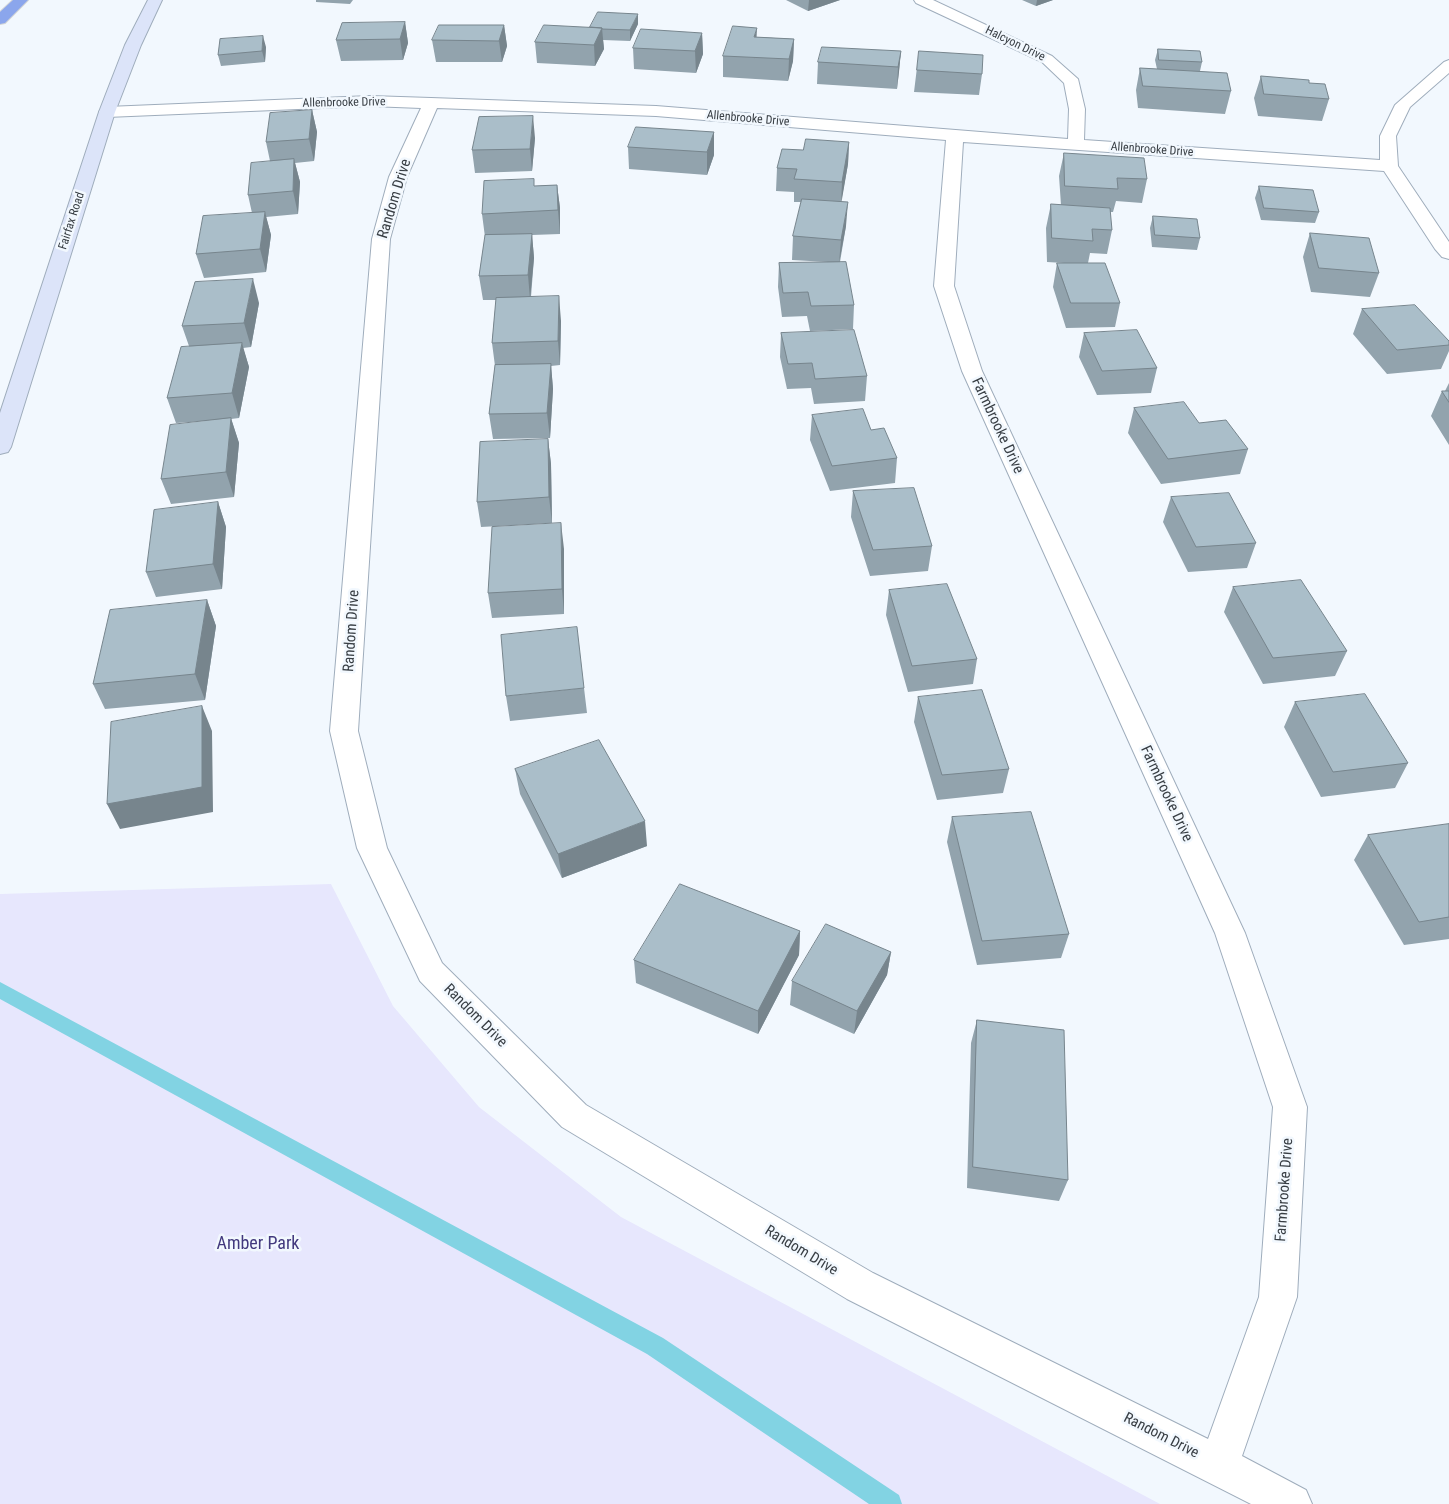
<!DOCTYPE html>
<style>
body{margin:0}
canvas{display:block;background:#f2f8fe}
</style>
<canvas width="1449" height="1504"></canvas>
<script>
const ctx = document.querySelector('canvas').getContext('2d');
ctx.lineJoin = 'round';
function fillPath(path, color) { ctx.fillStyle = color; ctx.fill(path, 'evenodd'); }
function trace(path, color, width, dash) { ctx.strokeStyle = color; ctx.lineWidth = width; ctx.lineCap = dash ? 'butt' : 'round'; ctx.setLineDash(dash || []); ctx.stroke(path); }
function label(font, color, halo, rows, align = 'center') {
  ctx.font = font + ' "Roboto Condensed",sans-serif'; ctx.lineWidth = 5; ctx.setLineDash([]); ctx.textBaseline = 'middle'; ctx.strokeStyle = halo; ctx.fillStyle = color; for (const [text, x, y, turn = 0] of rows) {
    ctx.save(); ctx.translate(x, y); ctx.rotate((+turn || 0) * Math.PI / 180); ctx.textAlign = isNaN(turn) ? turn : align; if (halo) ctx.strokeText(text, 0, 0); ctx.fillText(text, 0, 0); ctx.restore();
  }
}
const green = new Path2D(`
 M 331,884 L 393,1006 L 479,1107 L 621,1217 L 1160,1504 L 0,1504 L 0,894 Z`);
const stream = new Path2D(`
 M 0,982 L 663,1338 L 899,1495 L 902,1504 L 869,1504 L 647,1354 L 0,999 Z`);
const street = new Path2D(`
 M 914,0 L 933,0 L 1052,56 L 1078,79 L 1085,109 L 1084,140 L 1380,160 L 1380,136 L 1395,105 L 1444,62 L 1449,60 L 1449,73 L 1410,107 L 1396,136 L 1398,166 L 1449,242 L 1449,259 L 1442,257 L 1435,249 L 1384,171 L 963,142 L 954,286 L 982,371 L 1245,933 L 1307,1107 L 1297,1297 L 1242,1456 L 1306,1490 L 1312,1504 L 1251,1504 L 847,1299 L 562,1127 L 420,981 L 357,848 L 330,731 L 372,239 L 389,177 L 421,108 L 370,106 L 107,117 L 101,115 L 99,112 L 101,109 L 107,107 L 370,96 L 431,98 L 656,106 L 1068,139 L 1069,109 L 1064,83 L 1042,62 L 916,3 ZM 437,108 L 656,116 L 946,140 L 934,286 L 962,371 L 1215,933 L 1273,1107 L 1259,1297 L 1208,1439 L 873,1273 L 586,1105 L 442,963 L 387,848 L 358,731 L 390,239 L 407,177 Z`);
const secondary = new Path2D(`
 M 148,0 L 162,0 L 141,45 L 115,112 L 11,447 L 8,452 L 0,454 L 0,413 L 99,112 L 125,45 Z`);
const highway = new Path2D(`
 M 13,0 L 28,0 L 5,23 L 0,24 L 0,12 Z`);
const wall = new Path2D(`
 M 316,0 L 353,0 L 350,4 L 316,2 Z
 M 786,0 L 840,0 L 808,11 Z
 M 1022,0 L 1053,0 L 1036,6 Z
 M 405,22 L 408,43 L 403,60 L 341,61 L 336,40 Z
 M 638,24 L 630,41 L 603,40 L 604,49 L 595,66 L 537,63 L 535,42 L 590,27 Z
 M 504,25 L 507,46 L 502,62 L 436,62 L 432,40 Z
 M 702,33 L 703,54 L 696,73 L 634,69 L 633,48 Z
 M 757,37 L 794,39 L 793,61 L 788,81 L 723,77 L 723,56 Z
 M 266,47 L 265,62 L 221,66 L 218,55 Z
 M 1158,49 L 1202,62 L 1200,71 L 1231,91 L 1225,114 L 1138,108 L 1136,90 L 1140,68 L 1157,69 L 1155,60 Z
 M 901,51 L 897,89 L 817,84 L 818,62 Z
 M 919,51 L 982,74 L 979,95 L 914,92 Z
 M 1261,76 L 1309,83 L 1329,99 L 1322,121 L 1258,116 L 1254,98 Z
 M 312,110 L 317,132 L 314,161 L 295,163 L 300,182 L 298,214 L 266,217 L 271,235 L 266,272 L 204,278 L 196,254 L 252,213 L 248,195 L 270,161 L 266,142 Z
 M 714,132 L 714,155 L 707,175 L 629,169 L 628,147 Z
 M 535,138 L 532,171 L 475,173 L 472,150 Z
 M 849,142 L 848,164 L 841,202 L 846,226 L 840,262 L 854,305 L 853,329 L 810,331 L 807,316 L 782,317 L 778,287 L 779,263 L 828,262 L 792,260 L 793,236 L 801,202 L 794,202 L 794,192 L 776,191 L 777,168 L 803,150 Z
 M 1064,153 L 1147,179 L 1142,203 L 1116,201 L 1113,212 L 1110,212 L 1112,230 L 1107,254 L 1090,253 L 1088,263 L 1120,303 L 1115,327 L 1066,328 L 1053,287 L 1057,263 L 1064,263 L 1047,262 L 1046,228 L 1051,204 L 1061,205 L 1059,176 Z
 M 534,179 L 534,186 L 557,185 L 560,208 L 560,234 L 532,235 L 534,258 L 531,297 L 561,321 L 560,365 L 551,366 L 553,389 L 550,438 L 493,439 L 489,414 L 495,366 L 492,343 L 496,300 L 483,300 L 479,276 L 485,237 L 482,214 Z
 M 1259,186 L 1319,212 L 1315,223 L 1261,220 L 1255,198 Z
 M 1153,216 L 1200,238 L 1197,250 L 1152,247 L 1150,228 Z
 M 1310,233 L 1379,273 L 1370,297 L 1311,292 L 1303,257 Z
 M 259,303 L 251,347 L 243,348 L 249,367 L 239,418 L 231,419 L 239,443 L 234,497 L 171,504 L 161,479 L 220,420 L 176,423 L 167,398 L 189,346 L 182,326 Z
 M 1362,309 L 1449,341 L 1449,351 L 1441,369 L 1387,374 L 1353,334 Z
 M 781,333 L 867,376 L 865,401 L 814,404 L 811,388 L 787,389 L 780,357 Z
 M 1084,333 L 1157,368 L 1151,393 L 1097,395 L 1079,357 Z
 M 1449,383 L 1449,445 L 1431,416 L 1442,391 L 1445,391 Z
 M 1134,408 L 1199,423 L 1248,449 L 1240,474 L 1161,484 L 1128,433 Z
 M 812,415 L 871,430 L 897,458 L 895,483 L 830,491 L 810,440 Z
 M 548,439 L 551,464 L 552,523 L 481,527 L 477,502 Z
 M 853,491 L 932,546 L 928,571 L 870,576 L 851,517 Z
 M 1171,497 L 1256,543 L 1247,568 L 1188,572 L 1163,522 Z
 M 218,502 L 226,527 L 222,589 L 156,597 L 146,572 Z
 M 564,549 L 564,614 L 492,618 L 488,593 Z
 M 1233,587 L 1347,651 L 1335,676 L 1263,684 L 1224,612 Z
 M 889,590 L 977,659 L 973,684 L 908,692 L 886,615 Z
 M 207,600 L 216,626 L 205,700 L 105,709 L 93,684 Z
 M 584,688 L 587,713 L 510,721 L 506,696 Z
 M 918,697 L 1009,769 L 1003,793 L 937,800 L 914,722 Z
 M 1295,702 L 1408,763 L 1395,788 L 1321,797 L 1284,727 Z
 M 515,769 L 647,846 L 562,878 L 520,794 Z
 M 952,817 L 1069,934 L 1061,958 L 977,965 L 947,842 Z
 M 1449,824 L 1449,939 L 1404,945 L 1354,860 L 1368,835 Z
 M 800,931 L 799,955 L 758,1034 L 636,983 L 634,960 Z
 M 891,952 L 887,975 L 854,1034 L 790,1005 L 792,981 Z
 M 977,1020 L 1068,1180 L 1059,1201 L 967,1188 L 971,1043 Z`);
const shadedWall = new Path2D(`
 M 809,0 L 840,0 L 808,11 Z
 M 1037,0 L 1053,0 L 1036,6 Z
 M 638,14 L 638,24 L 630,41 L 630,30 Z
 M 405,22 L 408,43 L 403,60 L 400,39 Z
 M 504,25 L 507,46 L 502,62 L 499,41 Z
 M 602,28 L 604,49 L 595,66 L 594,45 Z
 M 757,28 L 756,49 L 754,59 L 754,37 Z
 M 702,33 L 703,54 L 696,73 L 695,51 Z
 M 263,36 L 266,47 L 265,62 L 262,51 Z
 M 794,39 L 793,61 L 788,81 L 789,59 Z
 M 901,51 L 899,72 L 897,89 L 898,67 Z
 M 312,110 L 317,132 L 314,161 L 309,139 Z
 M 533,116 L 535,138 L 532,171 L 530,149 Z
 M 714,132 L 714,155 L 707,175 L 707,152 Z
 M 849,142 L 848,164 L 841,205 L 842,182 Z
 M 294,159 L 300,182 L 298,214 L 293,191 Z
 M 557,185 L 560,208 L 560,234 L 558,210 Z
 M 848,202 L 846,226 L 839,263 L 841,240 Z
 M 265,212 L 271,235 L 266,272 L 260,249 Z
 M 532,234 L 534,258 L 530,299 L 528,275 Z
 M 253,279 L 259,303 L 251,347 L 244,323 Z
 M 559,296 L 561,321 L 560,365 L 558,341 Z
 M 242,343 L 249,367 L 239,418 L 232,393 Z
 M 551,364 L 553,389 L 550,438 L 547,413 Z
 M 231,418 L 239,443 L 234,497 L 226,472 Z
 M 548,439 L 551,464 L 552,523 L 549,497 Z
 M 218,502 L 226,527 L 222,589 L 213,564 Z
 M 561,523 L 564,549 L 564,614 L 562,589 Z
 M 207,600 L 216,626 L 205,700 L 195,674 Z
 M 202,706 L 212,731 L 213,812 L 120,829 L 107,804 Z
 M 645,821 L 647,846 L 562,878 L 558,854 Z
 M 800,931 L 799,955 L 758,1034 L 758,1011 Z
 M 891,952 L 887,975 L 854,1034 L 857,1011 Z`);
const building = new Path2D(`
 M 598,12 L 638,14 L 630,30 L 602,29 L 602,28 L 590,27 Z
 M 405,22 L 400,39 L 336,40 L 342,23 Z
 M 439,25 L 504,25 L 499,41 L 432,40 Z
 M 544,25 L 602,28 L 594,45 L 535,42 Z
 M 733,26 L 757,28 L 754,37 L 794,39 L 789,59 L 723,56 Z
 M 641,29 L 702,33 L 695,51 L 633,48 Z
 M 263,36 L 262,51 L 218,55 L 220,39 Z
 M 822,47 L 901,51 L 898,67 L 818,62 Z
 M 1158,49 L 1200,51 L 1202,62 L 1159,60 Z
 M 919,51 L 983,55 L 982,74 L 917,70 Z
 M 1140,68 L 1227,73 L 1231,91 L 1143,86 Z
 M 1261,76 L 1309,80 L 1309,83 L 1325,84 L 1329,99 L 1264,94 Z
 M 312,110 L 309,139 L 266,142 L 270,113 Z
 M 533,116 L 530,149 L 472,150 L 479,117 Z
 M 636,127 L 714,132 L 707,152 L 628,147 Z
 M 806,139 L 849,142 L 842,182 L 794,179 L 797,169 L 777,168 L 782,149 L 803,150 Z
 M 1064,153 L 1144,158 L 1147,179 L 1117,178 L 1118,189 L 1065,186 Z
 M 294,159 L 293,191 L 248,195 L 251,163 Z
 M 534,179 L 534,186 L 557,185 L 558,210 L 482,214 L 484,181 Z
 M 1259,186 L 1313,190 L 1319,212 L 1264,208 Z
 M 802,199 L 848,202 L 841,240 L 793,236 Z
 M 1051,204 L 1110,208 L 1112,230 L 1092,229 L 1093,241 L 1052,238 Z
 M 265,212 L 260,249 L 196,254 L 203,216 Z
 M 1153,216 L 1197,219 L 1200,238 L 1155,235 Z
 M 1310,233 L 1369,238 L 1379,273 L 1319,268 Z
 M 532,234 L 528,275 L 479,276 L 485,235 Z
 M 846,262 L 854,305 L 811,306 L 808,292 L 783,293 L 779,263 Z
 M 1057,263 L 1105,263 L 1120,303 L 1071,303 Z
 M 253,279 L 244,323 L 182,326 L 195,282 Z
 M 559,296 L 558,341 L 492,343 L 496,298 Z
 M 1415,305 L 1449,341 L 1449,345 L 1397,350 L 1362,309 Z
 M 854,330 L 867,376 L 815,379 L 812,363 L 788,364 L 781,333 Z
 M 1137,330 L 1157,368 L 1102,371 L 1084,333 Z
 M 242,343 L 232,393 L 167,398 L 181,347 Z
 M 551,364 L 547,413 L 489,414 L 495,365 Z
 M 1442,391 L 1449,391 L 1449,402 Z
 M 1184,402 L 1199,423 L 1226,420 L 1248,449 L 1168,459 L 1134,408 Z
 M 863,409 L 871,430 L 884,428 L 897,458 L 832,466 L 812,415 Z
 M 231,418 L 226,472 L 161,479 L 170,425 Z
 M 548,439 L 549,497 L 477,502 L 480,442 Z
 M 914,488 L 932,546 L 873,550 L 853,491 Z
 M 1229,493 L 1256,543 L 1196,547 L 1171,497 Z
 M 218,502 L 213,564 L 146,572 L 154,510 Z
 M 561,523 L 562,589 L 488,593 L 492,527 Z
 M 1301,580 L 1347,651 L 1273,658 L 1233,587 Z
 M 947,584 L 977,659 L 912,666 L 889,590 Z
 M 207,600 L 195,674 L 93,684 L 110,610 Z
 M 577,627 L 584,688 L 506,696 L 501,635 Z
 M 982,690 L 1009,769 L 942,775 L 918,697 Z
 M 1365,694 L 1408,763 L 1333,772 L 1295,702 Z
 M 202,706 L 202,787 L 107,804 L 111,722 Z
 M 599,740 L 645,821 L 558,854 L 515,769 Z
 M 1031,812 L 1069,934 L 982,941 L 952,817 Z
 M 1449,824 L 1449,917 L 1419,922 L 1368,835 Z
 M 680,884 L 800,931 L 758,1011 L 634,960 Z
 M 826,924 L 891,952 L 857,1011 L 792,981 Z
 M 977,1020 L 1064,1030 L 1068,1180 L 973,1167 Z`);
const farStreetnames = [
 ["Halcyon Drive",1015,44,26],
 ["Allenbrooke Drive",344,103,-1],
 ["Allenbrooke Drive",748,119,5],
 ["Allenbrooke Drive",1152,150,4],
 ["Fairfax Road",72,221,-72]
];
const streetNames = [
 ["Random Drive",395,199,-73],
 ["Farmbrooke Drive",997,426,65],
 ["Random Drive",352,631,-86],
 ["Farmbrooke Drive",1166,794,65],
 ["Random Drive",475,1016,45],
 ["Farmbrooke Drive",1285,1190,-86],
 ["Random Drive",801,1251,31],
 ["Random Drive",1161,1436,27]
];
const nearParknames = [
 ["Amber Park",258,1244]
];
fillPath(green, '#e7e7fd');
fillPath(stream, '#82d3e3');
trace(street, '#9fadbc', 2);
trace(secondary, '#9fadbc', 2);
trace(highway, '#d3d5d6', 2);
fillPath(street, '#fff');
fillPath(secondary, '#dce4f9');
fillPath(highway, '#8ba6ec');
fillPath(wall, '#92a3ad');
fillPath(shadedWall, '#77858d');
fillPath(building, '#aabec9');
trace(building, '#77858d', 1);
label('12px', '#383e44', '#f2f8fe', farStreetnames);
label('15px', '#383e44', '#f2f8fe', streetNames);
label('18px', '#42397e', '#f2f8fe', nearParknames);
</script>
